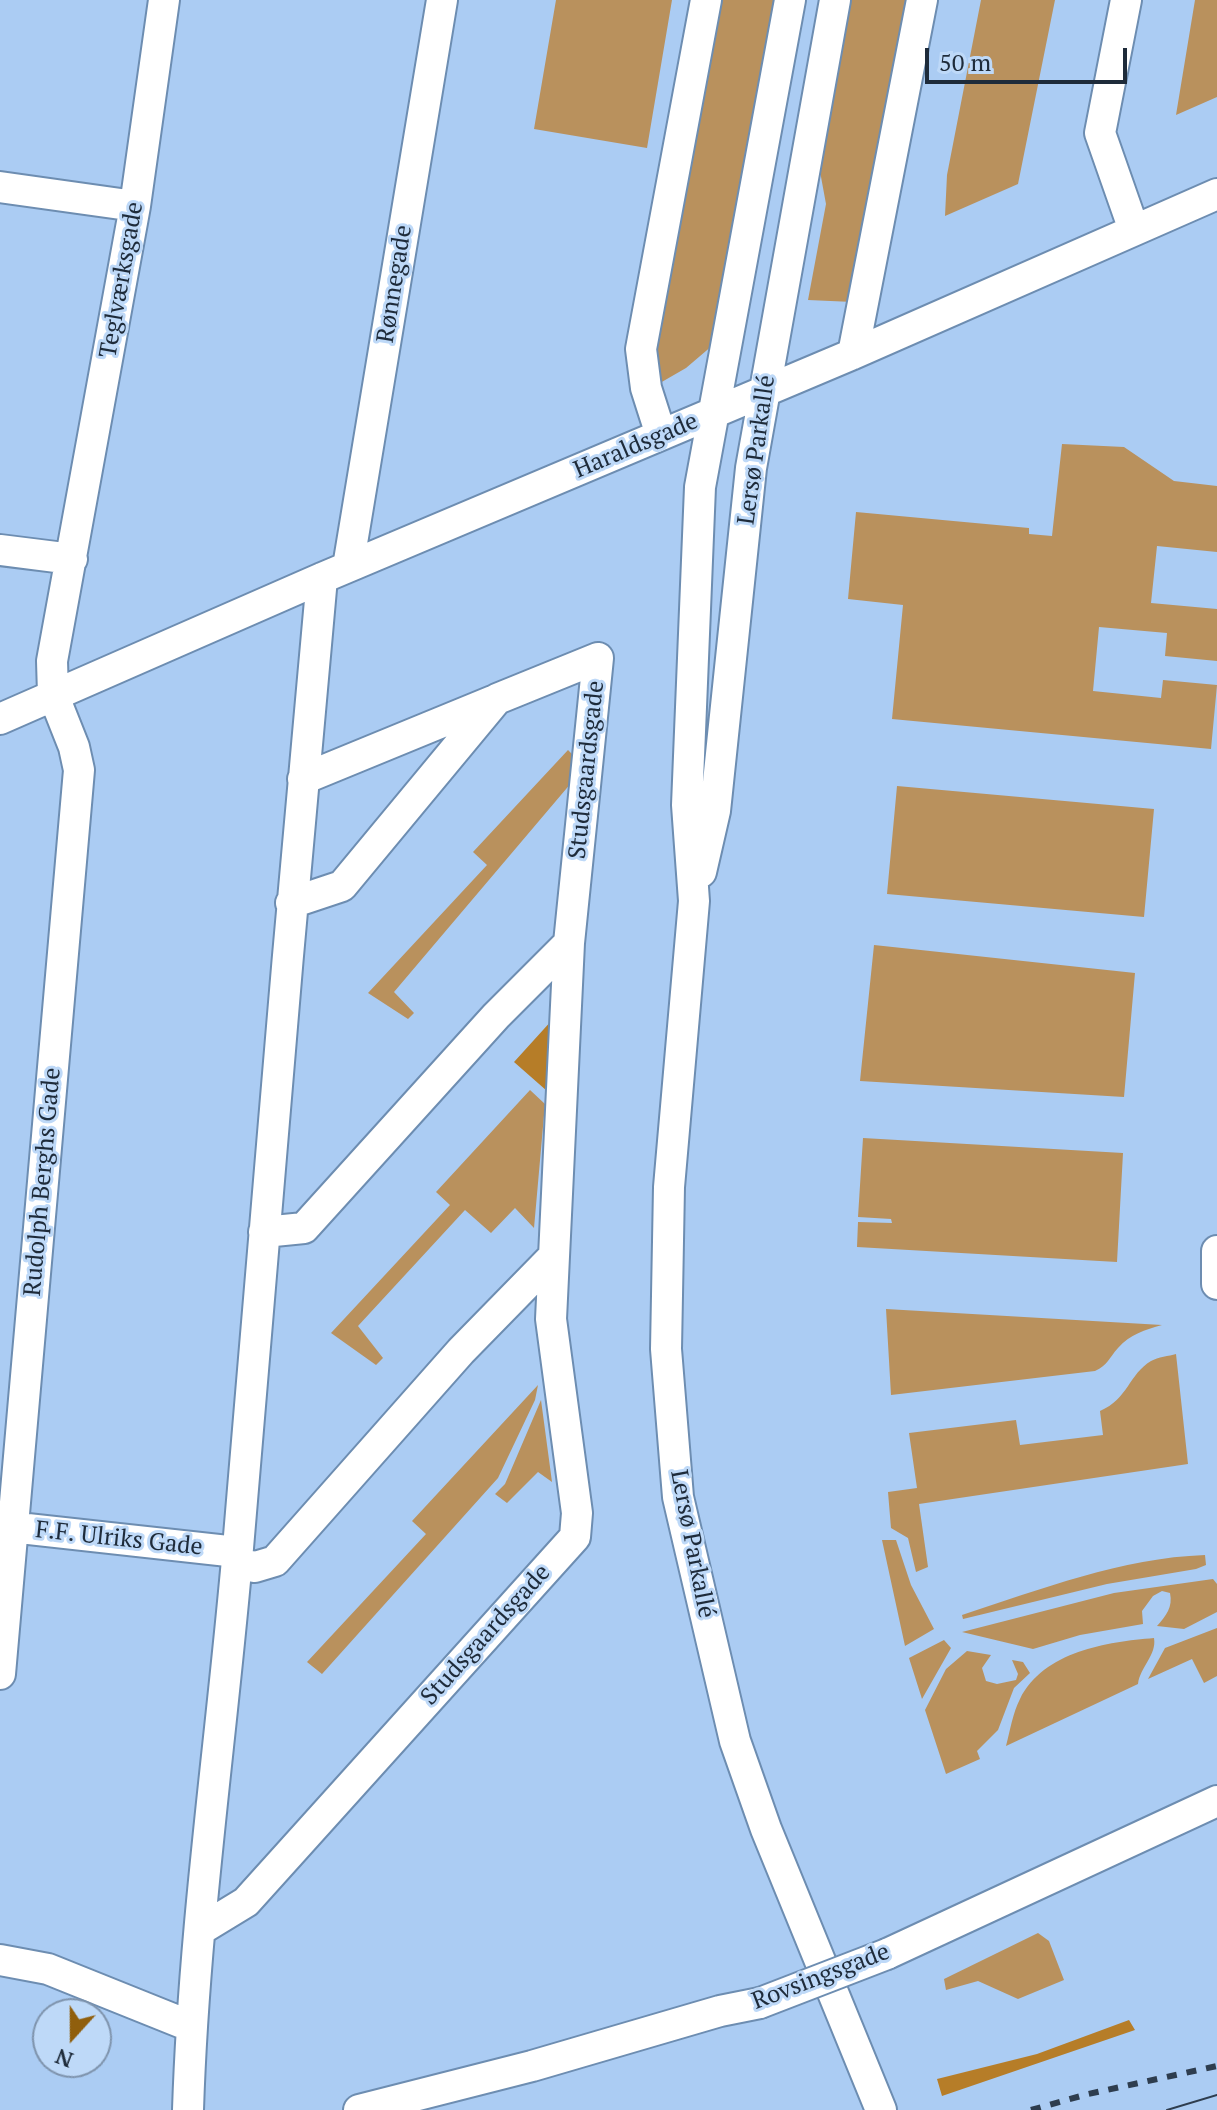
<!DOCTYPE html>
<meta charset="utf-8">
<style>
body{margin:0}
#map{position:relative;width:1217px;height:2110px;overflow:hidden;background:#abccf3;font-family:"PT Serif",serif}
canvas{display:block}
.north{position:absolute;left:32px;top:1998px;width:80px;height:80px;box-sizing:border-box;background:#bed9f8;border:2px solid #7e93ac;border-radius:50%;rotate:201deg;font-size:22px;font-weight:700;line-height:32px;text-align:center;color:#1e2b3a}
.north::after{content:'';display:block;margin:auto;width:28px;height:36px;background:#905f0d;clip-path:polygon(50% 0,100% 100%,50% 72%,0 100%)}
.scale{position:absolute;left:925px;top:48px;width:202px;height:36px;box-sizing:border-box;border:4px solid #1e2b3a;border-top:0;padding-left:10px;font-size:24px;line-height:28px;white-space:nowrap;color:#1e2b3a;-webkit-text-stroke:6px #bed9f8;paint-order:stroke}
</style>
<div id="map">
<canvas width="1217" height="2110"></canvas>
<div class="north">N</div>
<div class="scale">50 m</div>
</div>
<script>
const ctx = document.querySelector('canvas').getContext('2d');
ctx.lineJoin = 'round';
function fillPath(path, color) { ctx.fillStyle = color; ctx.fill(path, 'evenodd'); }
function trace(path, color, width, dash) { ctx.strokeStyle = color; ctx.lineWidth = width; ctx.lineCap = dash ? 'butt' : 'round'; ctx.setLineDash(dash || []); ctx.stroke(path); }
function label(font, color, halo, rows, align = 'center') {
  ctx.font = font + ' "PT Serif",serif'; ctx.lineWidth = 6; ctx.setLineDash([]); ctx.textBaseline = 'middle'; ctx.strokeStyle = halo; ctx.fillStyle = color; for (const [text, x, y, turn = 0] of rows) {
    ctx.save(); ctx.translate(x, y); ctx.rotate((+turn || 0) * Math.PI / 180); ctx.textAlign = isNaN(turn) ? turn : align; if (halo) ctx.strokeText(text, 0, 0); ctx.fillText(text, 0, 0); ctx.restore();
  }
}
const green = new Path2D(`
 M 556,0 L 672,0 L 647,148 L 534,129 Z
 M 719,0 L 774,0 L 713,345 L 686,368 L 660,383 L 655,344 Z
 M 849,0 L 909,0 L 853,302 L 808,300 L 826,204 L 819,166 Z
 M 981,0 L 1055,0 L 1018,184 L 945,216 L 947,175 Z
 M 1195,0 L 1217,0 L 1217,97 L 1176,115 Z
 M 1062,444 L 1124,447 L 1174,481 L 1217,486 L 1217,552 L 1157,546 L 1151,603 L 1217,609 L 1217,661 L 1165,656 L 1167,633 L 1099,627 L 1093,691 L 1161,698 L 1163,680 L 1217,685 L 1211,749 L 892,719 L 903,605 L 848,599 L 856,512 L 1029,528 L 1029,534 L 1052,536 Z
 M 568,750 L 579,761 L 572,782 L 394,992 L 414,1013 L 408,1019 L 368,993 L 487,865 L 473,852 Z
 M 897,786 L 1154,809 L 1144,917 L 887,894 Z
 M 874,945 L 1135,973 L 1124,1097 L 860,1081 Z
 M 530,1090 L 545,1104 L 534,1228 L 515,1208 L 491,1233 L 465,1210 L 358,1326 L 383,1358 L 376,1365 L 331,1333 L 450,1205 L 436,1192 Z
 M 863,1138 L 1123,1153 L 1117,1262 L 857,1247 L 858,1222 L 892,1223 L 891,1219 L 858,1217 Z
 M 886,1309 L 1162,1325 C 1145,1330 1130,1334 1118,1348 C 1109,1358 1108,1365 1095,1371 L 891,1395 Z
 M 1176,1354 L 1188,1464 L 919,1504 L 928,1567 L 916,1572 L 908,1538 L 891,1528 L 888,1492 L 917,1488 L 909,1433 L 1016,1420 L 1020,1445 L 1103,1435 L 1100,1411 C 1128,1399 1129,1374 1151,1361 C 1158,1357 1169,1356 1176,1354 Z
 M 538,1385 L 535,1400 L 498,1478 L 322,1674 L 307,1662 L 426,1534 L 412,1521 Z
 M 541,1400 L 552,1482 L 538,1472 L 507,1503 L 495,1494 L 505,1484 Z
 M 882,1540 L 896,1540 L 911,1585 L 934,1629 L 905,1646 Z
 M 1205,1555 L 1206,1565 L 1196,1569 L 1107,1584 L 963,1619 L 962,1615 C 1042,1589 1121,1558 1205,1555 Z
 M 1213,1579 L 1217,1584 L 1217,1612 L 1184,1629 L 1157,1626 C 1166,1616 1173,1607 1170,1593 L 1162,1591 L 1153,1596 L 1142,1611 L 1143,1624 L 1080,1635 L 1033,1649 L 962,1632 L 1114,1593 Z
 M 1217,1628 L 1217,1676 L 1204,1683 L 1192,1659 L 1148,1679 L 1165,1648 Z
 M 1154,1638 C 1157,1655 1140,1667 1138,1684 L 1006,1746 C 1010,1731 1013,1712 1020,1699 C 1044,1651 1107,1642 1154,1638 Z
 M 944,1640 L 951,1648 L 922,1699 L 909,1658 Z
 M 967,1651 L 991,1655 L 982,1668 L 986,1681 L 997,1684 L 1016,1680 L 1018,1674 L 1012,1660 L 1023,1662 L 1030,1673 L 1014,1688 L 998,1730 L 977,1751 L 980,1759 L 946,1774 L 925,1710 L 946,1669 Z
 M 1038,1933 L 1049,1941 L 1064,1980 L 1018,1999 L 978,1981 L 946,1990 L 944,1979 Z`);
const forest = new Path2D(`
 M 553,1019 L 547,1091 L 514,1062 Z
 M 1129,2020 L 1135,2030 L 942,2096 L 937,2079 L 1037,2054 Z`);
const minor = new Path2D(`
 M 790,0 L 700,487 L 687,805 L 694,901 L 669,1187 L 666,1349 L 678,1497 L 735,1741 L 766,1829 L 881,2110
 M 1126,0 L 1100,133 L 1134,230
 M 0,187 L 135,206
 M 853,354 L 922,0
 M 661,435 L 646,388 L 641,349 L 706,0
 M 0,550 L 72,559
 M 348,567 L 442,0
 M 0,719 L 322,578 L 853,354 L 1217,194
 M 303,779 L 493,701
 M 701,872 L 715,811 L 751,468 L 835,0
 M 264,1232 L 304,1228 L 496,1016 L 569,943
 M 1217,1251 L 1217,1284
 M 0,1526 L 237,1552
 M 236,1563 L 255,1567 L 275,1561 L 461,1351 L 552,1258
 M 0,1674 L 79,770 L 74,747 L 53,694 L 52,661 L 135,206 L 164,0
 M 200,1930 L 246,1902 L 575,1537 L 577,1513 L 551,1319 L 569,943 L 598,658 L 497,699 L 342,886 L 291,903
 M 887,1954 L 1217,1801
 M 0,1960 L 48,1969 L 190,2026
 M 188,2110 C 194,1922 222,1735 238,1548 C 266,1225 291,901 322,578
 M 359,2110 L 532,2066 L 720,2011 L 760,2003`);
const tram = new Path2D(`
 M 1167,2110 L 1217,2095`);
const rail = new Path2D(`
 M 1031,2110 L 1088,2094 L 1217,2066`);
const minorBridge = new Path2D(`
 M 760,2003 L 887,1954`);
const streetNames = [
 ["Teglværksgade",122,280,-80],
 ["Rønnegade",395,284,-81],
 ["Haraldsgade",636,446,-23],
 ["Lersø Parkallé",757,450,-82],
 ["Studsgaardsgade",587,770,-84],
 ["Rudolph Berghs Gade",43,1182,-85],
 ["F.F. Ulriks Gade",119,1539,6],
 ["Lersø Parkallé",692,1544,79],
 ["Studsgaardsgade",486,1635,-48],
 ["Rovsingsgade",821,1977,-21]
];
fillPath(green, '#b9915d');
fillPath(forest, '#b67d28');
trace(minor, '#6d8db1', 34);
trace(minor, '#fff', 30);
trace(tram, '#2e3d4e', 2);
trace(rail, '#2e3d4e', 6, [10, 10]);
trace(minorBridge, '#6d8db1', 34, []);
trace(minorBridge, '#fff', 30);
label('24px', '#1e2b3a', '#bed9f8', streetNames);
</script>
